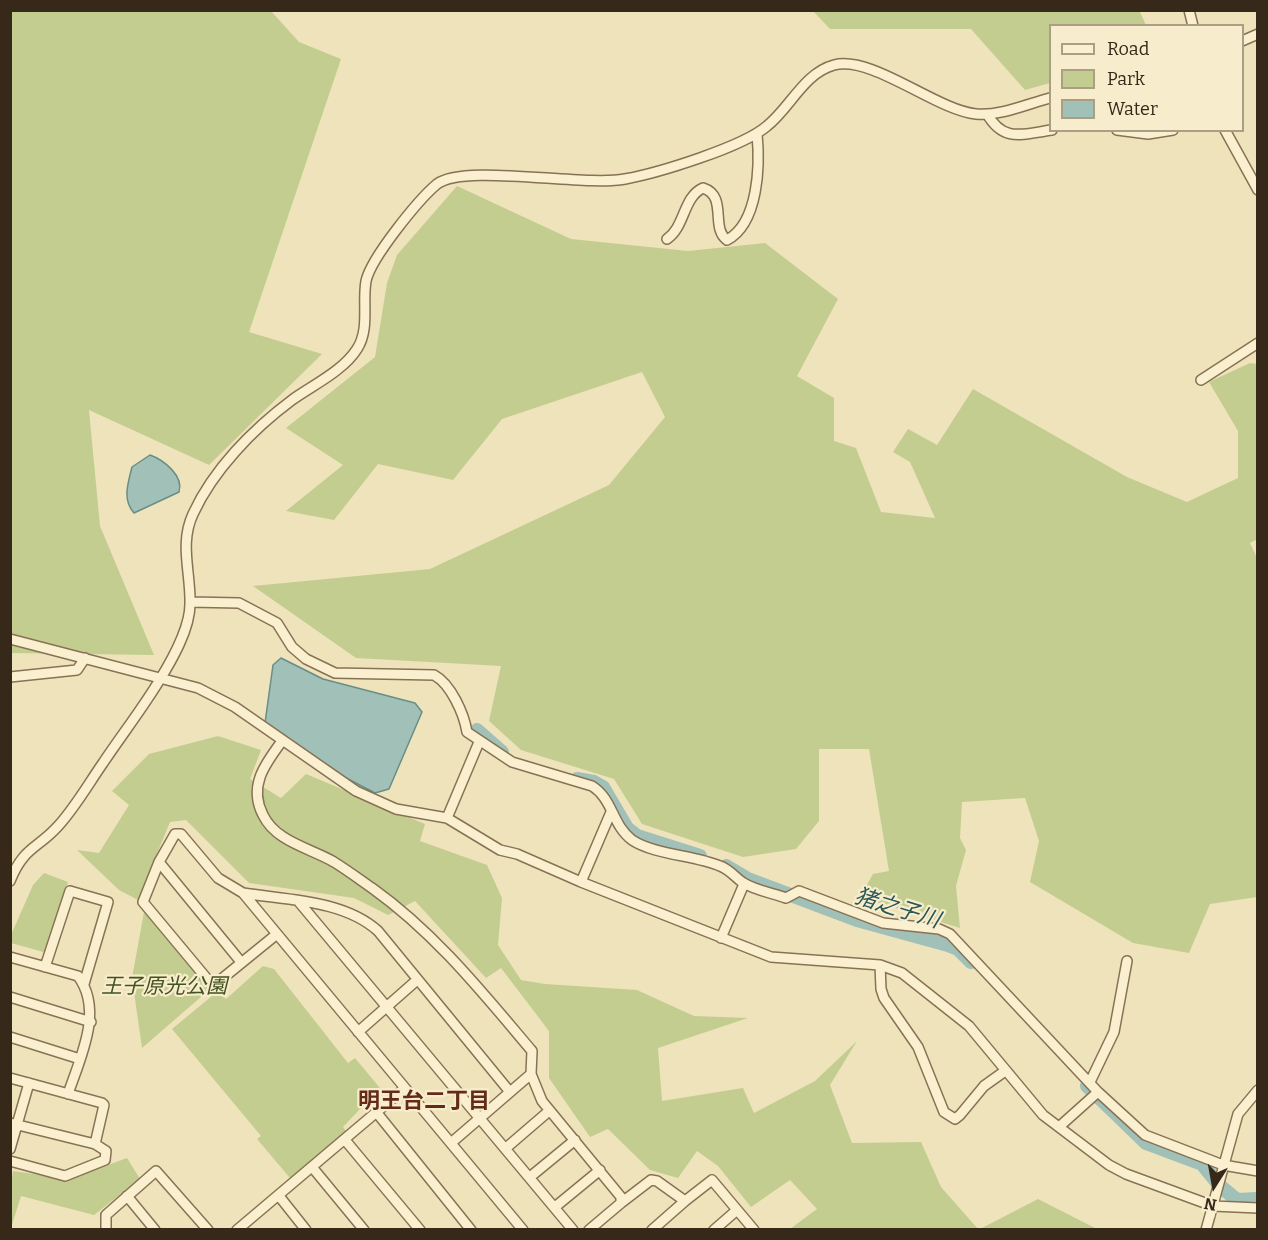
<!DOCTYPE html>
<meta charset="utf-8">
<style>
body{margin:0}
#map{position:relative;width:1268px;height:1240px;overflow:hidden;background:#efe3bc;font-family:Bitter,serif}
canvas{display:block}
.frame{position:absolute;inset:0;border:12px solid #36291a;pointer-events:none}
.legend{position:absolute;left:1049px;top:24px;width:195px;height:108px;box-sizing:border-box;background:#f7edcc;border:2px solid #aa9f85;margin:0;padding:8px 10px;list-style:none;font-size:18px;color:#36291a}
.legend li{display:flex;align-items:center;gap:12px;height:30px}
.legend b{width:30px;border:2px solid #aa9f85}
.north{position:absolute;left:1184px;top:1156px;width:60px;height:60px;-webkit-text-stroke:4px #f7edcc;paint-order:stroke;rotate:191deg;font-size:16px;font-weight:700;line-height:24px;text-align:center;color:#36291a}
.north::after{content:'';display:block;margin:auto;width:21px;height:27px;background:#36291a;clip-path:polygon(50% 0,100% 100%,50% 72%,0 100%)}
</style>
<div id="map">
<canvas width="1268" height="1240"></canvas>
<div class="frame"></div>
<ul class="legend">
<li><b style="height:8px;background:#faf0cf"></b>Road</li>
<li><b style="height:16px;background:#c3cd90"></b>Park</li>
<li><b style="height:16px;background:#a0c0b8"></b>Water</li>
</ul>
<div class="north">N</div>
</div>
<script>
const ctx = document.querySelector('canvas').getContext('2d');
ctx.lineJoin = 'round';
function fillPath(path, color) { ctx.fillStyle = color; ctx.fill(path, 'evenodd'); }
function trace(path, color, width, dash) { ctx.strokeStyle = color; ctx.lineWidth = width; ctx.lineCap = dash ? 'butt' : 'round'; ctx.setLineDash(dash || []); ctx.stroke(path); }
function label(font, color, halo, rows, align = 'center') {
  ctx.font = font + ' Bitter,"Noto Sans JP",serif'; ctx.lineWidth = 4.5; ctx.setLineDash([]); ctx.textBaseline = 'middle'; ctx.strokeStyle = halo; ctx.fillStyle = color; for (const [text, x, y, turn = 0] of rows) {
    ctx.save(); ctx.translate(x, y); ctx.rotate((+turn || 0) * Math.PI / 180); ctx.textAlign = isNaN(turn) ? turn : align; if (halo) ctx.strokeText(text, 0, 0); ctx.fillText(text, 0, 0); ctx.restore();
  }
}
const green = new Path2D(`
 M 1139,10 L 1146,25 L 1050,26 L 1050,83 L 1025,90 L 971,29 L 830,29 L 813,11 Z
 M 11,11 L 271,11 L 299,42 L 341,59 L 249,332 L 322,354 L 209,465 L 89,410 L 100,526 L 154,655 L 11,653 Z
 M 457,186 L 571,239 L 688,251 L 765,243 L 838,299 L 797,376 L 834,398 L 834,441 L 856,448 L 881,512 L 935,518 L 910,462 L 893,452 L 908,429 L 937,445 L 973,389 L 1127,477 L 1187,502 L 1238,478 L 1238,431 L 1209,382 L 1250,363 L 1257,364 L 1258,539 L 1250,543 L 1258,560 L 1257,897 L 1210,904 L 1189,953 L 1133,943 L 1030,882 L 1039,841 L 1025,798 L 962,802 L 960,838 L 966,850 L 956,886 L 960,928 L 860,897 L 873,874 L 889,871 L 869,749 L 819,749 L 819,821 L 796,849 L 743,857 L 642,824 L 614,779 L 521,750 L 489,721 L 501,666 L 356,658 L 253,586 L 430,569 L 609,485 L 665,417 L 642,372 L 502,419 L 453,480 L 378,464 L 334,520 L 286,511 L 343,465 L 286,428 L 375,357 L 387,283 L 397,255 Z
 M 218,736 L 261,750 L 250,779 L 281,798 L 306,774 L 425,824 L 420,841 L 487,865 L 502,898 L 498,945 L 521,980 L 545,984 L 637,990 L 694,1016 L 748,1018 L 658,1048 L 662,1101 L 743,1088 L 754,1113 L 815,1081 L 857,1041 L 830,1085 L 852,1143 L 921,1142 L 941,1187 L 978,1229 L 790,1229 L 817,1209 L 790,1180 L 751,1207 L 718,1166 L 697,1151 L 678,1178 L 650,1170 L 608,1129 L 590,1137 L 549,1078 L 549,1031 L 501,968 L 486,978 L 415,901 L 388,915 L 354,898 L 249,883 L 186,820 L 170,822 L 138,900 L 119,890 L 77,850 L 99,853 L 129,805 L 112,791 L 149,754 Z
 M 44,873 L 68,882 L 47,953 L 11,943 L 11,935 L 33,885 Z
 M 144,912 L 209,990 L 142,1048 L 132,978 Z
 M 263,966 L 274,969 L 348,1063 L 355,1058 L 380,1088 L 343,1127 L 346,1131 L 290,1178 L 257,1139 L 261,1136 L 172,1029 L 218,991 L 226,999 Z
 M 127,1158 L 140,1179 L 94,1215 L 21,1196 L 11,1228 L 11,1182 L 13,1171 L 70,1179 Z
 M 1038,1199 L 1097,1229 L 980,1229 Z`);
const water = new Path2D(`
 M 150,455 C 164,460 184,476 179,492 L 134,513 C 122,500 128,483 132,467 Z
 M 281,658 L 323,679 L 415,703 L 422,712 L 389,789 L 375,793 L 348,779 L 265,723 L 273,665 Z`);
const river = new Path2D(`
 M 477,730 L 502,752
 M 577,779 L 594,782 L 603,787 L 627,828 L 637,836 L 700,856
 M 726,866 L 748,879 L 857,920 L 948,945 L 958,949 L 971,962
 M 1087,1086 L 1146,1143 L 1202,1164 L 1220,1186 L 1237,1200 L 1258,1199`);
const minor = new Path2D(`
 M 1189,10 L 1193,26
 M 1242,41 L 1258,34
 M 987,114 C 1004,143 1022,134 1052,130
 M 1117,130 L 1148,134 L 1173,130
 M 1225,130 L 1258,190
 M 667,239 C 685,227 683,197 703,188 C 728,196 710,228 727,240 C 759,223 760,164 757,134
 M 1201,380 L 1258,343
 M 191,602 L 239,603 L 277,623 L 292,647 L 306,659 L 335,673 L 434,675 C 451,684 464,714 467,732 L 512,762 L 592,786 C 613,799 612,825 632,840 C 655,855 694,855 720,866 C 729,869 735,877 742,882 C 754,890 772,893 786,898 L 799,891 L 883,923 L 939,929 L 950,934 L 1098,1092 L 1145,1135 L 1223,1165 L 1258,1171
 M 10,639 L 198,688 L 235,707 L 356,791 L 396,809 L 447,818 L 500,850 L 517,854 L 581,882 L 771,957 L 880,965 L 902,973 L 969,1026 L 1043,1115 L 1109,1165 L 1126,1174 L 1213,1206 L 1258,1208
 M 10,677 L 77,670 L 85,658
 M 282,741 C 265,764 248,786 263,815 C 276,842 310,848 334,862 C 347,870 359,879 372,888 C 435,933 482,992 532,1051 L 531,1074 L 542,1101 L 621,1197 L 621,1203 L 589,1230
 M 447,818 L 479,742
 M 159,862 L 241,962
 M 10,881 C 24,846 38,849 59,825 C 76,806 89,783 103,763 C 121,736 142,709 159,681 C 172,660 190,629 190,604 C 191,573 179,544 193,514 C 213,470 253,429 292,400 C 313,385 343,371 357,349 C 370,329 362,303 366,281 C 371,258 418,200 437,184 C 464,163 583,187 625,179 C 658,173 743,147 767,126 C 790,108 804,73 834,65 C 872,55 936,110 976,114 C 1001,116 1027,104 1050,98
 M 581,882 L 611,812
 M 243,893 C 287,900 344,900 378,931 L 510,1092
 M 299,902 L 573,1230
 M 277,934 L 213,986 L 143,902 L 159,862 L 175,834 L 181,834 L 218,878 L 243,893 L 523,1230
 M 721,938 L 744,884
 M 10,957 L 78,976 C 104,1011 80,1058 68,1094
 M 880,965 L 881,989 L 884,998 L 918,1047 L 944,1112 L 955,1119 L 960,1115 L 984,1086 L 1005,1071
 M 45,967 L 70,891 L 108,902 L 84,984
 M 10,997 L 91,1022
 M 358,1032 L 417,980
 M 10,1037 L 80,1059
 M 10,1078 L 102,1103 L 104,1105 L 95,1144 L 106,1151 L 105,1160 L 65,1176 L 10,1161
 M 1090,1082 L 1114,1032 L 1127,961
 M 377,1113 L 471,1230
 M 10,1123 L 95,1144
 M 1060,1126 L 1098,1092
 M 345,1140 L 420,1230
 M 451,1143 L 531,1074
 M 506,1148 L 549,1111
 M 10,1149 L 29,1083
 M 312,1167 L 364,1230
 M 530,1177 L 575,1140
 M 127,1196 L 155,1230
 M 279,1196 L 306,1230
 M 621,1203 L 651,1180 L 657,1181 L 685,1201 L 712,1180 L 754,1230
 M 555,1207 L 600,1170
 M 106,1230 L 106,1215 L 156,1171 L 208,1230
 M 237,1230 L 405,1088
 M 652,1230 L 685,1201
 M 714,1230 L 737,1210
 M 1206,1230 L 1238,1114 L 1258,1090`);
const parkNames = [
 ["王子原光公園",164,987]
];
const waterNames = [
 ["猪之子川",897,909,17]
];
const neighbourhoodNames = [
 ["明王台二丁目",424,1102]
];
fillPath(green, '#c3cd90');
fillPath(water, '#a0c0b8');
trace(water, '#688e86', 1.5);
trace(river, '#a0c0b8', 14);
trace(minor, '#877255', 12);
trace(minor, '#faf0cf', 9);
label('italic 21px', '#435320', '#f7edcc', parkNames);
label('italic 22px', '#295656', '#f7edcc', waterNames);
label('bold 22px', '#642c18', '#f7edcc', neighbourhoodNames);
</script>
